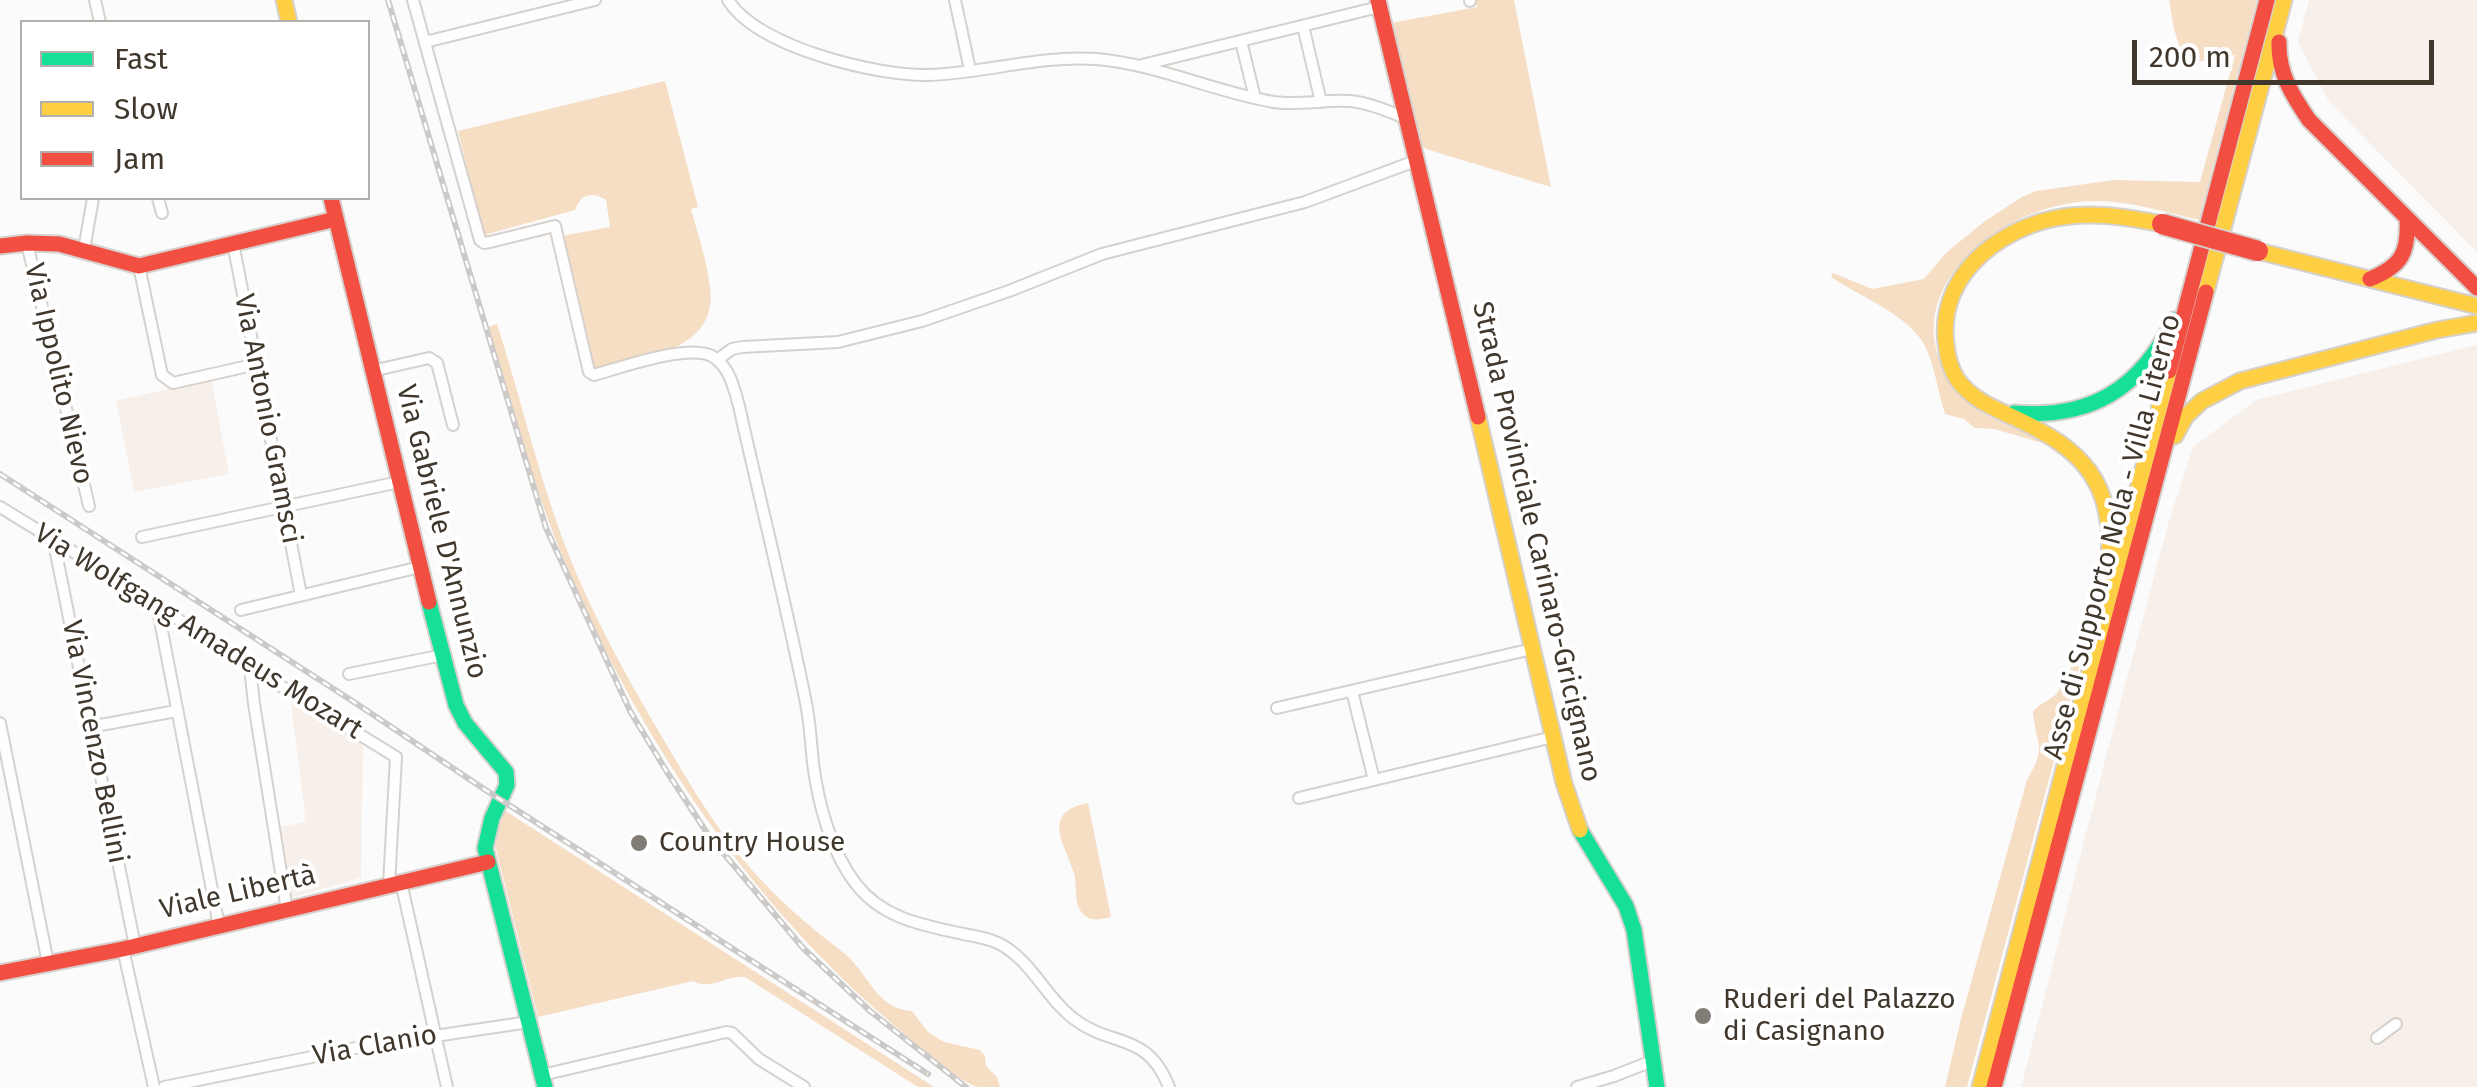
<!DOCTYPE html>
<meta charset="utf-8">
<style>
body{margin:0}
#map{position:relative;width:2477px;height:1087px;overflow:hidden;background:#fbfbfb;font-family:"Fira Sans",sans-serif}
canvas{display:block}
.legend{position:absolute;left:20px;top:20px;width:350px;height:180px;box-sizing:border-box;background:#fff;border:2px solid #b3afab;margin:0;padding:12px 18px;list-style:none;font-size:30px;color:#40372d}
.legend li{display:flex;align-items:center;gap:20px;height:50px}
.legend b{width:50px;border:2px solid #b3afab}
.scale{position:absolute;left:2132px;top:40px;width:302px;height:45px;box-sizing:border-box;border:5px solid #40372d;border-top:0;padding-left:12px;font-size:30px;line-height:35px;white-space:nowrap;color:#40372d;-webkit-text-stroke:8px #fff;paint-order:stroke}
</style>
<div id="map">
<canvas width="2477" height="1087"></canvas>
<ul class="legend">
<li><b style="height:12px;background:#16e098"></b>Fast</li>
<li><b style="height:12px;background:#ffcf43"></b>Slow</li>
<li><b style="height:12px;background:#f24e42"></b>Jam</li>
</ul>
<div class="scale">200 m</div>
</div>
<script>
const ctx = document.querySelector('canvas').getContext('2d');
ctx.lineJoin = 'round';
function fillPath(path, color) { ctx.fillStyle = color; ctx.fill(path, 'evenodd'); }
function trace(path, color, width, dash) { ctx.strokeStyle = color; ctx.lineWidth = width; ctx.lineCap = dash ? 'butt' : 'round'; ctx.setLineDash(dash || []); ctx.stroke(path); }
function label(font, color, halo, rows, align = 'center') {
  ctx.font = font + ' "Fira Sans",sans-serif'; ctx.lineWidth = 8; ctx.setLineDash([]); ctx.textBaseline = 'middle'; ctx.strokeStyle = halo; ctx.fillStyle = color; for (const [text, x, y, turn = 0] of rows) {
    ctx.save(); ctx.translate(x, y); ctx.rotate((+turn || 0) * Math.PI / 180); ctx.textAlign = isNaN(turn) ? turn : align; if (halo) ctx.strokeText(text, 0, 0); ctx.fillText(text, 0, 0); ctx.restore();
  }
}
const built = new Path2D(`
 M 2309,0 L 2477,0 L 2477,252 L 2329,102 L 2298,42 Z
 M 2477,345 L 2477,1087 L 2021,1087 L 2103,768 L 2169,521 L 2193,447 L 2256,400 Z
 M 211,379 L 229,474 L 134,492 L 116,401 Z
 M 290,696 L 363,743 L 361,878 L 290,898 L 279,827 L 306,822 Z`);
const green = new Path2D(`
 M 1476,0 L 1514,0 L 1551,187 L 1426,149 L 1421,145 L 1391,23 L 1477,7 Z
 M 2169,0 L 2257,0 L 2199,220 C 2160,211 2120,197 2079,202 C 1988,212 1885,302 1960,394 C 1995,436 2060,426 2092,477 C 2111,507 2108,548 2102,581 L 1967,1087 L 1945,1087 L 1961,1019 L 2027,780 C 2048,745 2036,747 2033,712 C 2039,703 2050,701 2057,693 C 2078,668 2093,591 2102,557 L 2105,542 L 2097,494 L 2085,471 L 2069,456 L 2053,446 L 1994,429 L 1975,428 L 1964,419 L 1945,414 C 1938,392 1935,367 1925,346 C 1909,315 1859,296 1831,277 L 1833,273 L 1872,289 L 1924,279 L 1947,252 L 1985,221 L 2022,197 L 2036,191 L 2114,180 L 2200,182 L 2235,55 L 2185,64 L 2174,29 Z
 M 665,81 L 698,207 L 691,209 C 698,235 707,261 710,287 C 719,353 639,358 594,369 L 562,236 L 610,227 L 606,200 C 592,191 581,194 575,210 L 484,235 L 458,131 Z
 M 497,324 C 519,392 535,462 559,529 C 586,605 627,678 668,747 C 696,795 726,844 765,884 C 789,910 817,932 845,954 C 869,974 876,1009 912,1011 L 928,1032 L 944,1042 L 980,1050 L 985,1056 L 986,1066 L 997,1077 L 1000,1087 C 994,1087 984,1087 978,1087 C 957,1082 900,1030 881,1014 C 741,891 634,729 563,558 C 532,483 511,404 488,327 Z
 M 1088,803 L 1111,917 C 1103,918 1095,922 1087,917 C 1072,908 1078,887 1074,873 C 1065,844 1040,812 1088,803 Z
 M 501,808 L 934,1087 L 918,1087 L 745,977 C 727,975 711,991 693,981 L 538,1017 L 495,845 L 497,820 Z`);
const street = new Path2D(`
 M 95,0 L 100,22
 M 413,0 L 480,240 L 484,243 L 490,242 L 555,226 L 589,372 L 594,375 C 619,368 694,341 715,358 C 730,369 734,388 739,406 C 761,505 786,603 806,703 C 810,723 811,743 813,763 C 818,803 831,852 856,884 C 883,919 923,925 963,934 C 976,936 988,938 1000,944 C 1032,961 1046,998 1074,1019 C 1112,1048 1147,1031 1169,1087
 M 728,0 C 757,47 876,76 929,75 C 986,73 1040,55 1096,59 C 1157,64 1214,92 1274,102 C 1299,106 1325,99 1350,101 C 1370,103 1390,112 1408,119
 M 955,0 L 970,70
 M 1470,0 L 1470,1
 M 1303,26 L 1321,102
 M 1241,41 L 1255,98
 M 425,42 L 595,0
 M 1142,65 L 1379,7
 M 158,198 L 162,213
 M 27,243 L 89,506
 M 233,243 L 301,595
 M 84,250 L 93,198
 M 139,266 L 162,375 L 173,383 L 257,364
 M 717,360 L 732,349 L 742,347 L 838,342 L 922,321 L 1009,291 L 1102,254 L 1305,202 L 1418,160
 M 372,371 L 429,358 L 437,363 L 453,425
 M 0,507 L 108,573 L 250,667 L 396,757 L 389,885
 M 142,537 L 399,482
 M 53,538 L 135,946
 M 157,605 L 219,926
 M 241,610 L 420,567
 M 250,667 L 254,704 L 287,910
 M 349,674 L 443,655
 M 1352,691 L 1374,780
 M 1277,708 L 1532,649
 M 0,723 L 48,963
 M 90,727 L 176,711
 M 1299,798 L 1553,737
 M 401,882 L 447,1087
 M 123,949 L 154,1087
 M 2377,1038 L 2396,1024
 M 542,1075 L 726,1032 L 732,1033 L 759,1059 L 804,1087
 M 164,1087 L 361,1047 L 529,1022
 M 1577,1087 L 1614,1076 L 1652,1061`);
const fast = new Path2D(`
 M 2014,413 C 2091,419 2140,389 2174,320
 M 429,602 L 456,705 L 465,723 L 506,772 L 507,785 L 492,818 L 485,848 L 545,1087
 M 1580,830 L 1626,906 L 1634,930 L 1657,1087`);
const slow = new Path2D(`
 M 284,0 L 289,22
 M 2258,251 L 2477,306
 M 2206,292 L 2284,0
 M 1478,417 L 1564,783 L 1580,830
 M 2175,436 L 2186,416 L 2202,401 L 2240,381 L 2437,330 L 2477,323
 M 2109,563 C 2114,481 2084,450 2013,417 C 1993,408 1970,398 1957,379 C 1950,368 1947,355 1946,343 C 1938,277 1996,230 2056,218 C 2092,211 2127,217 2162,224
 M 1980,1087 L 2169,371`);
const jam = new Path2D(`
 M 1378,0 L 1478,417
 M 2279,42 C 2278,73 2292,95 2309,120 L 2477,288
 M 331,198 L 429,602
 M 0,246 L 27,243 L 59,244 L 139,266 L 336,219
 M 2370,279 C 2402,266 2409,252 2407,218
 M 2169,371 L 2267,0
 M 0,973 L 123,949 L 488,862
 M 1994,1087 L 2206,292`);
const rail = new Path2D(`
 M 388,0 L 546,528 L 630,711 L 667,772 L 709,836 L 803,948 L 870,1011 L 966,1087
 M 0,474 L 357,704 L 484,789 L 928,1074`);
const jamBridge = new Path2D(`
 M 2162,224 L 2258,251`);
const markers = [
 [639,843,10,"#817c75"],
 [1703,1016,10,"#817c75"]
];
const streetNames = [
 ["Via Ippolito Nievo",58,374,77],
 ["Via Antonio Gramsci",267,419,79],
 ["Via Gabriele D'Annunzio",441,532,76],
 ["Asse di Supporto Nola - Villa Literno",2113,537,-75],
 ["Strada Provinciale Carinaro-Gricignano",1536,542,77],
 ["Via Wolfgang Amadeus Mozart",198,632,32],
 ["Via Vincenzo Bellini",94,742,79],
 ["Viale Libertà",238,893,-13],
 ["Via Clanio",375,1046,-10]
];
const poiNames = [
 ["Country House",659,843],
 ["Ruderi del Palazzo",1723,1000],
 ["di Casignano",1723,1032]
];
fillPath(built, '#f7f0ea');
fillPath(green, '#f6dec5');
trace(street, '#d6d1cd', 14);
trace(fast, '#d6d1cd', 19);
trace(slow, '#d6d1cd', 19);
trace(jam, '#d6d1cd', 19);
trace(street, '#fefefe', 10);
trace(fast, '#16e098', 15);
trace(slow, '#ffcf43', 15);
trace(jam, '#f24e42', 15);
trace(rail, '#cbcac9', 6);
trace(rail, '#fff', 2.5, [8]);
trace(jamBridge, '#d6d1cd', 24, []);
trace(jamBridge, '#f24e42', 20);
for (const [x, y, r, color] of markers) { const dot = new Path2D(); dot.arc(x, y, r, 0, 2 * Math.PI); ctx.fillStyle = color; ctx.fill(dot); trace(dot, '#fff', 4); }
label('28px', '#40372d', '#fff', streetNames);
label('28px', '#40372d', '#fff', poiNames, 'left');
</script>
